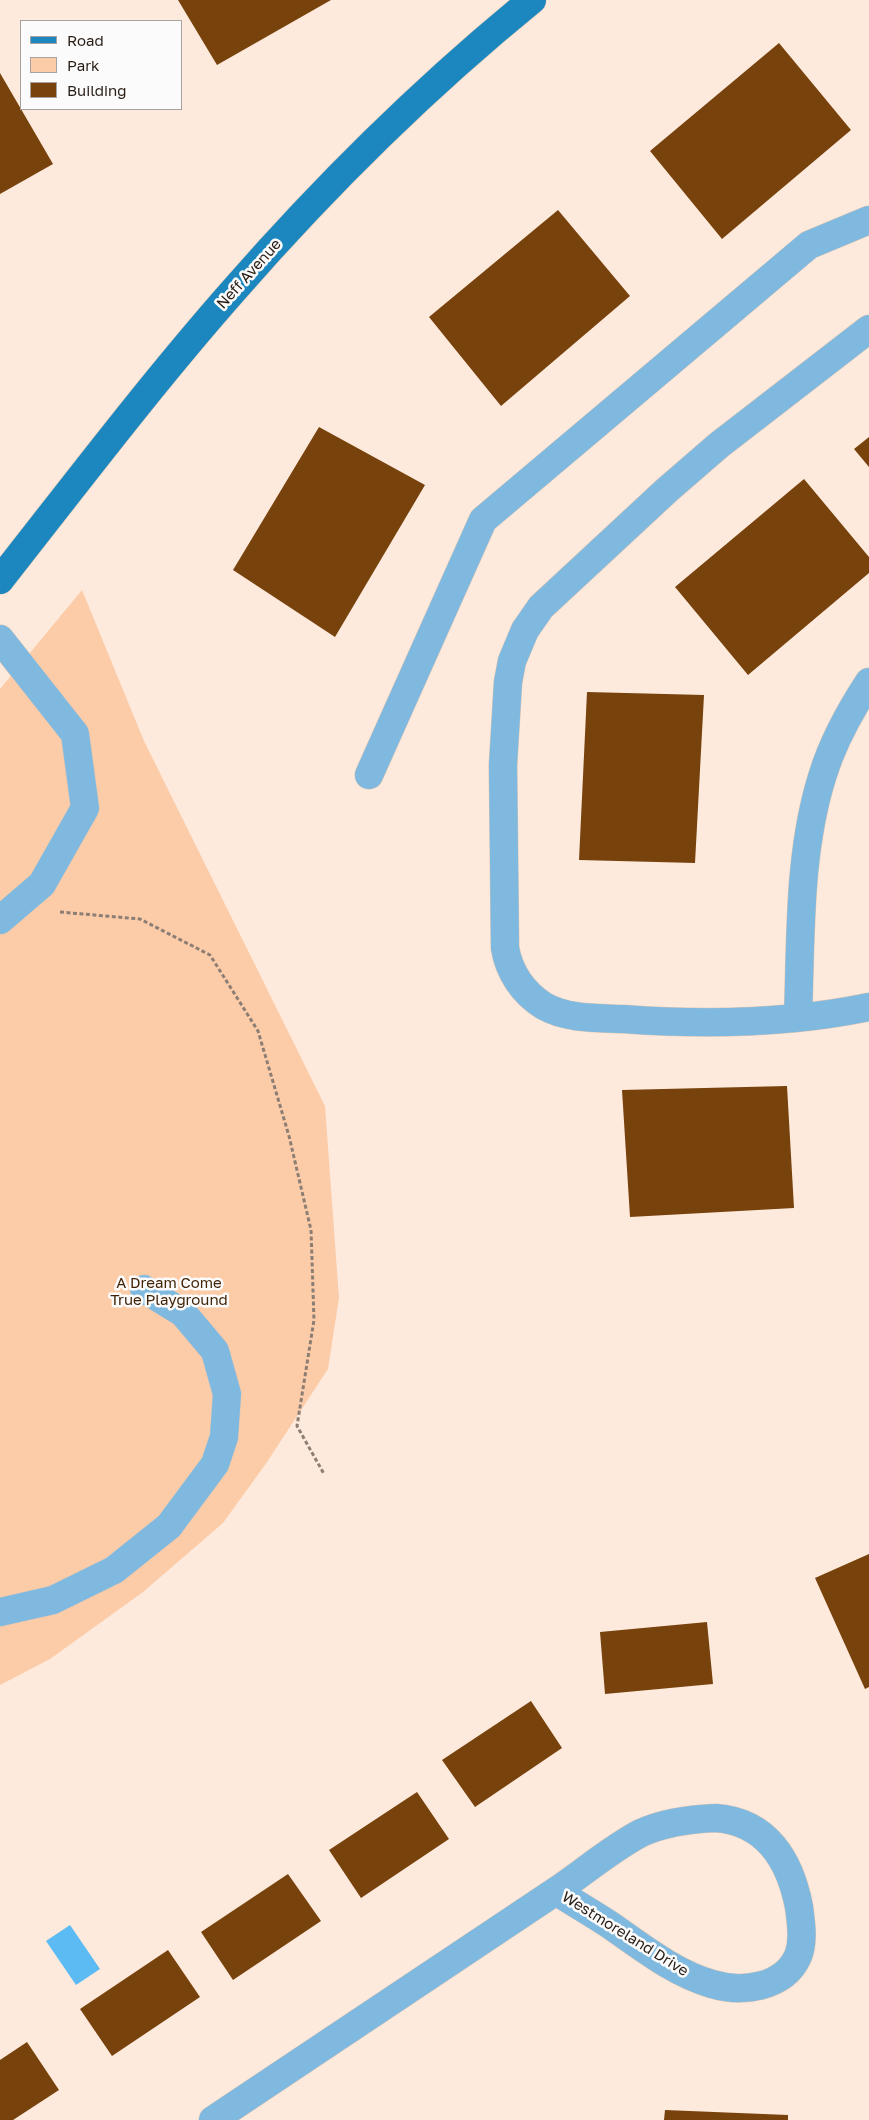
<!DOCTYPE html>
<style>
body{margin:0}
#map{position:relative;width:869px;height:2120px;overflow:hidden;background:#fdeadc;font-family:"Golos Text",sans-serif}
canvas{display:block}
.legend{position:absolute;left:20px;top:20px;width:162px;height:90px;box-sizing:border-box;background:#fbfbfb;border:1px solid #a7a29f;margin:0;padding:6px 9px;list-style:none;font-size:15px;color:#281d15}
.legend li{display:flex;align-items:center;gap:10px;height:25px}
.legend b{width:25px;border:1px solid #a7a29f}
</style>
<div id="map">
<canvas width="869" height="2120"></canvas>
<ul class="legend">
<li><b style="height:6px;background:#1b87be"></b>Road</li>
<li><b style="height:14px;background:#fccca9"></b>Park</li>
<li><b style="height:14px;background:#78420d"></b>Building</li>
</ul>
</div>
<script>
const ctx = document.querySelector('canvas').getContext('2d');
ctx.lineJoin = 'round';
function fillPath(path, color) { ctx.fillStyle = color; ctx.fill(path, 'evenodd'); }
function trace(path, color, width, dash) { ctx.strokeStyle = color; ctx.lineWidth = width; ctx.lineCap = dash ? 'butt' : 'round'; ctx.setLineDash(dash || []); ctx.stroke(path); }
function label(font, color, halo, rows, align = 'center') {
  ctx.font = font + ' "Golos Text",sans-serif'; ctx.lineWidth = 5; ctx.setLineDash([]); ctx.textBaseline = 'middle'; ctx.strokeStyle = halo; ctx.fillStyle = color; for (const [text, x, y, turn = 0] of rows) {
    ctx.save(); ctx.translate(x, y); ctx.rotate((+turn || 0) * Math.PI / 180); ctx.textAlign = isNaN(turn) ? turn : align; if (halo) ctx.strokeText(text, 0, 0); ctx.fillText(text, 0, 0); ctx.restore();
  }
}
const green = new Path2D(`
 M 82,590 L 144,741 L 325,1106 L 339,1298 L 328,1369 L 265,1465 L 223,1523 L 143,1592 L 50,1659 L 0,1685 L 0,689 Z`);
const water = new Path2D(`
 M 70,1925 L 100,1969 L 76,1985 L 46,1941 Z`);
const building = new Path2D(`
 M 178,0 L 331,0 L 217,65 Z
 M 779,43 L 851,130 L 722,239 L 650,151 Z
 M 0,73 L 53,164 L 0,194 Z
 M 558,210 L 630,296 L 501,406 L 429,317 Z
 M 319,427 L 425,485 L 335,637 L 233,570 Z
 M 869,437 L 869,467 L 854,449 Z
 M 804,479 L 869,557 L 869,573 L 748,675 L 675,587 Z
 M 587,692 L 704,695 L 695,863 L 579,860 Z
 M 787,1086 L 794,1208 L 630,1217 L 622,1090 Z
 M 869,1554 L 869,1687 L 865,1689 L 815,1578 Z
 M 707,1622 L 713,1684 L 605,1694 L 600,1632 Z
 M 531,1701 L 562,1748 L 475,1807 L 442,1760 Z
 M 417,1792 L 449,1839 L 361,1898 L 329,1850 Z
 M 288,1874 L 321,1921 L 233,1980 L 201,1932 Z
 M 168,1950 L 200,1997 L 112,2056 L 80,2009 Z
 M 27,2042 L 59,2090 L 13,2120 L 0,2120 L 0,2060 Z
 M 665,2110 L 788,2115 L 788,2120 L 664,2120 Z`);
const path = new Path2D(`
 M 60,912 L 140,919 L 210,955 L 258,1031 L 289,1136 L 311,1230 L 314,1320 L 297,1426 L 324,1474`);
const minor = new Path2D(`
 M 869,329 L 719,445 L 667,490 L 541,607 L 525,630 L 512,661 L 508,682 L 503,765 L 505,948 C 509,972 523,993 544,1006 C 567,1019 597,1018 623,1019 C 705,1025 788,1024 869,1007
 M 0,639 L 75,734 L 85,808 L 42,884 L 0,920
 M 369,775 L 483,520 L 809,245 L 869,220
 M 798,1017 C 801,937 798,852 823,774 C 833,742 850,711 869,682
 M 0,1612 L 53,1600 L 114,1570 L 169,1526 L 215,1464 L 224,1437 L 227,1394 L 215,1351 L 183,1313 L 144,1289
 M 716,1818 C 767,1822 790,1860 799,1907 C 801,1922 804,1941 798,1956 C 784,1988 742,1993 712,1984 C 674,1973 642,1947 610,1925 C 592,1913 574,1903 556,1891 C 583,1873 612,1848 641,1833 C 665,1822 690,1819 716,1818 Z
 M 213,2120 L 556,1891`);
const major = new Path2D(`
 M 0,580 C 77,482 152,383 234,290 C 325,186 425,87 532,0`);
const streetNames = [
 ["Neff Avenue",249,274,-48],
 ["Westmoreland Drive",625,1934,32]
];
const parkNames = [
 ["A Dream Come",169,1283],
 ["True Playground",169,1300]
];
fillPath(green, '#fccca9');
fillPath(water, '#5dbbf4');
fillPath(building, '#78420d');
trace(minor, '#d7c5b8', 29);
trace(major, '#d7c5b8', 29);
trace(path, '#8d7e74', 3, [4, 2.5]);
trace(minor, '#7fb9df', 28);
trace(major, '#1b87be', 28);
label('15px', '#281d15', '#fbfbfb', streetNames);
label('15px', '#422408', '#fbfbfb', parkNames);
</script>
